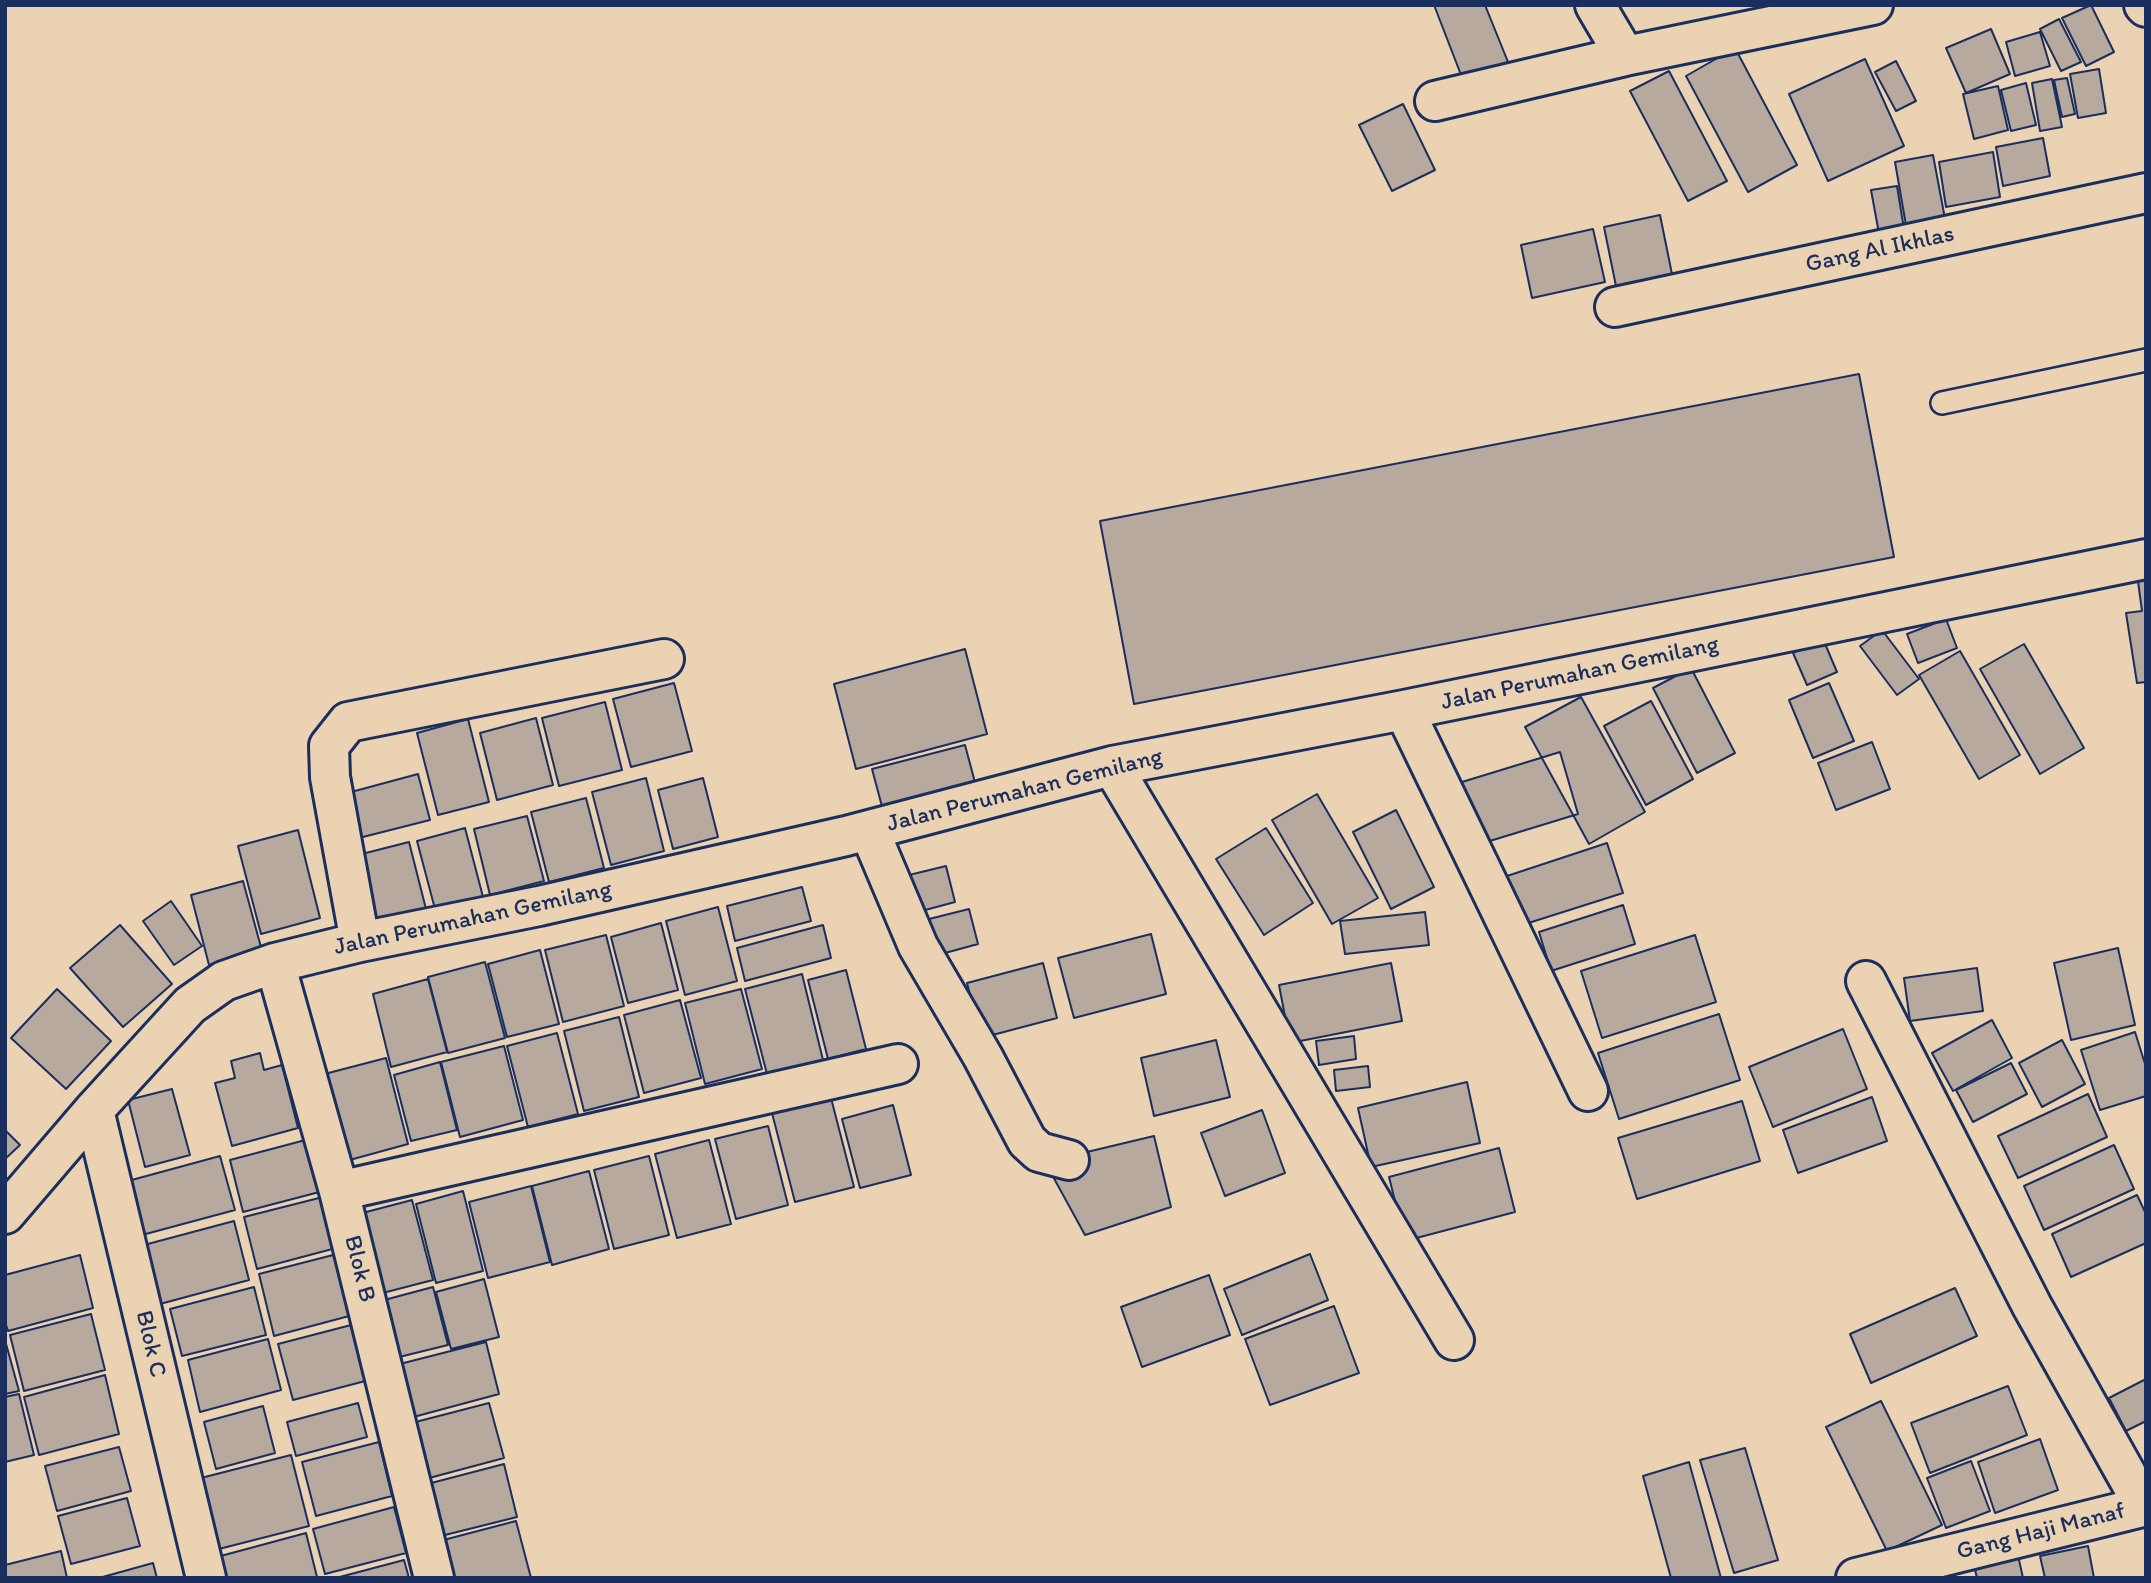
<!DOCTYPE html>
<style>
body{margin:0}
#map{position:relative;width:2151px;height:1583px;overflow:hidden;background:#ead2b2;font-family:Itim,sans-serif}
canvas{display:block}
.frame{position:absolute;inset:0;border:7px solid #1b2f5e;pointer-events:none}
</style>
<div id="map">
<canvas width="2151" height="1583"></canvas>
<div class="frame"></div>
</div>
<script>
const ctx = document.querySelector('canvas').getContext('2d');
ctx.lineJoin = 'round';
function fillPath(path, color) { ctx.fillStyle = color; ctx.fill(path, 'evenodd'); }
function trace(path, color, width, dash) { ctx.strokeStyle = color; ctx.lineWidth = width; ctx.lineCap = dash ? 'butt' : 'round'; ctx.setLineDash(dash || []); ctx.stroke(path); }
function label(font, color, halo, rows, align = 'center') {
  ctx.font = font + ' Itim,sans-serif'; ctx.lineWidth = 6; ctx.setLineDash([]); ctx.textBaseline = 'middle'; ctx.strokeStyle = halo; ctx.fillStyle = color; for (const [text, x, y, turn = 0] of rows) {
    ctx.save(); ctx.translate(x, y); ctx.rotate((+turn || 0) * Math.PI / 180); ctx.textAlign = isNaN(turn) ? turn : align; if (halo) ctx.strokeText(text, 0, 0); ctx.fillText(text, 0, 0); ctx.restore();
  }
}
const building = new Path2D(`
 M 1434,5 L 1485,5 L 1508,62 L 1463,80 Z
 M 2091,5 L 2114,52 L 2086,66 L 2062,18 Z
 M 2059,19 L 2081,62 L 2061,71 L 2040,29 Z
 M 1991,29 L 2010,74 L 1966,93 L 1946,48 Z
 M 2040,32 L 2050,66 L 2015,76 L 2006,42 Z
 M 1735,48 L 1797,165 L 1748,192 L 1686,76 Z
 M 1865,59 L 1904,146 L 1828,181 L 1789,94 Z
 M 1896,61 L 1916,101 L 1896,111 L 1875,72 Z
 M 2099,69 L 2106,113 L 2078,118 L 2070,74 Z
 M 1669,71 L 1727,181 L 1688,201 L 1630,91 Z
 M 2067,78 L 2075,114 L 2062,117 L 2054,80 Z
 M 2052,79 L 2062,127 L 2040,131 L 2032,83 Z
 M 2026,83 L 2036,125 L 2011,131 L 2001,90 Z
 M 1998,86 L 2008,130 L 1974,139 L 1963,94 Z
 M 1403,104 L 1435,170 L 1392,191 L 1359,125 Z
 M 2043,138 L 2050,176 L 2003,186 L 1996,147 Z
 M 1993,152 L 2000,197 L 1946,207 L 1939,162 Z
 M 1933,155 L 1946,224 L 1907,231 L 1895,162 Z
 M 1897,186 L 1905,235 L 1880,239 L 1871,190 Z
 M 1660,215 L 1674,284 L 1618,296 L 1604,227 Z
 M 1593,229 L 1605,282 L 1532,298 L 1521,245 Z
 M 1859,374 L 1894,557 L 1134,704 L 1100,521 Z
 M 2146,573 L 2146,682 L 2137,683 L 2126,613 L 2142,611 L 2137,574 Z
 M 1946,619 L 1957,648 L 1918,663 L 1907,634 Z
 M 1882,630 L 1919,679 L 1897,695 L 1860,646 Z
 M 1823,639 L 1837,672 L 1807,685 L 1793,653 Z
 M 2024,644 L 2084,748 L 2040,774 L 1980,669 Z
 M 965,649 L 987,734 L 856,769 L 834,684 Z
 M 1960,651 L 2020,755 L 1979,779 L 1919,675 Z
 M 1691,668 L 1735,753 L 1697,773 L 1653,688 Z
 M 674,683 L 692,751 L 631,767 L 613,699 Z
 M 1829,683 L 1854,741 L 1813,758 L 1789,700 Z
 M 1581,697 L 1645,812 L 1589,844 L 1525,727 Z
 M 1651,701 L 1693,779 L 1646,805 L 1604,726 Z
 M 605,702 L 622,770 L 559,786 L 542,718 Z
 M 536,718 L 553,785 L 497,800 L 480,733 Z
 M 468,719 L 489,802 L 438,815 L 417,733 Z
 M 1872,742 L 1890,789 L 1836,810 L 1818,763 Z
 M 965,745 L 977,790 L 884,814 L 872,769 Z
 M 1560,752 L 1578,814 L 1480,844 L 1462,782 Z
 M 418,774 L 430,820 L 351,840 L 340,795 Z
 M 646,778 L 664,851 L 611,865 L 592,792 Z
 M 703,778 L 718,837 L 673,849 L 658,790 Z
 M 1317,794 L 1378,898 L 1332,924 L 1272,820 Z
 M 586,798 L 604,868 L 549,882 L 531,812 Z
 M 1396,810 L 1434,887 L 1391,909 L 1353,832 Z
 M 527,816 L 544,881 L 490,895 L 474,829 Z
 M 465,828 L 483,897 L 435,909 L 417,841 Z
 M 1266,828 L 1313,903 L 1264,935 L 1216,859 Z
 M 298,830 L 320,918 L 261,934 L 238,846 Z
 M 409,842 L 426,909 L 368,924 L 350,857 Z
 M 1607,843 L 1623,893 L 1519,926 L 1504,877 Z
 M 946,866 L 955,902 L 914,913 L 905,876 Z
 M 243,881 L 262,951 L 209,965 L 191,895 Z
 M 802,887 L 811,921 L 735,941 L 727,906 Z
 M 171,901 L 202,946 L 174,965 L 143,921 Z
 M 1623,905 L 1635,944 L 1551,971 L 1539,932 Z
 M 718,907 L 737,981 L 685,995 L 666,921 Z
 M 969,909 L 978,944 L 934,956 L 925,920 Z
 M 1425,912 L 1429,945 L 1345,954 L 1340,921 Z
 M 661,923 L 678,990 L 628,1003 L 611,937 Z
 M 120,925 L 172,984 L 123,1027 L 70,968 Z
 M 823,925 L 831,958 L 745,981 L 737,948 Z
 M 1151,934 L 1166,994 L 1074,1018 L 1058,958 Z
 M 606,935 L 624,1006 L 563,1022 L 545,950 Z
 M 1695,935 L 1716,1002 L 1602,1038 L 1581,971 Z
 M 2118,948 L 2135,1025 L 2071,1040 L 2054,963 Z
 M 540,950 L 559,1024 L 507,1037 L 488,964 Z
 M 485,962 L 505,1038 L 448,1053 L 428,977 Z
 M 1043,963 L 1057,1018 L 981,1038 L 967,983 Z
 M 1391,963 L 1402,1021 L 1290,1043 L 1279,985 Z
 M 1977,968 L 1983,1011 L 1910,1021 L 1904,978 Z
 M 846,970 L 866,1049 L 828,1059 L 808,980 Z
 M 802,974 L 823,1060 L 767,1074 L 745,989 Z
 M 428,979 L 447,1052 L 391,1067 L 373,994 Z
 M 57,989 L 111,1041 L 66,1089 L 11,1038 Z
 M 741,989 L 762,1069 L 705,1084 L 685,1003 Z
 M 680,1000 L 701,1078 L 644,1093 L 624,1015 Z
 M 1719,1014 L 1740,1080 L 1619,1119 L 1598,1053 Z
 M 619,1017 L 639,1097 L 584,1111 L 564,1031 Z
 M 1992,1020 L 2012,1058 L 1953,1091 L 1932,1053 Z
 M 1843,1029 L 1867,1089 L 1773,1127 L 1749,1067 Z
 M 2135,1032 L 2146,1067 L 2146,1096 L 2100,1110 L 2081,1050 Z
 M 557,1033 L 578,1114 L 528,1127 L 507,1046 Z
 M 1354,1036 L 1356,1059 L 1319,1065 L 1316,1041 Z
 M 1216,1040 L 1230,1097 L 1154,1116 L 1141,1058 Z
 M 2062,1040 L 2085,1084 L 2042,1107 L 2019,1063 Z
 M 504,1046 L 523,1120 L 460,1137 L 441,1062 Z
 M 260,1053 L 264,1070 L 282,1065 L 298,1128 L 232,1146 L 215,1083 L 235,1078 L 231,1061 Z
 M 386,1058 L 408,1144 L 335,1164 L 313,1077 Z
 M 440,1062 L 457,1130 L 411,1141 L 394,1075 Z
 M 2011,1063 L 2027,1094 L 1973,1122 L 1956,1090 Z
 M 1368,1066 L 1370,1087 L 1336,1091 L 1334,1070 Z
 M 1467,1082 L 1480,1143 L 1371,1167 L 1358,1108 Z
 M 172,1089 L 190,1155 L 145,1167 L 128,1100 Z
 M 2088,1094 L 2107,1137 L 2018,1178 L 1998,1136 Z
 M 1872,1097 L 1887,1141 L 1798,1173 L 1783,1130 Z
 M 831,1098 L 854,1187 L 795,1202 L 772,1113 Z
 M 1742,1101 L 1760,1161 L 1637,1199 L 1618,1138 Z
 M 893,1105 L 911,1175 L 860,1188 L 842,1119 Z
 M 1262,1110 L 1285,1173 L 1225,1196 L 1201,1133 Z
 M 768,1126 L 788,1205 L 736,1219 L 715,1139 Z
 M 5,1130 L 20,1145 L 5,1159 Z
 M 1154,1136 L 1171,1207 L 1085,1235 L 1045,1162 Z
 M 313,1138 L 327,1190 L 243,1212 L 230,1160 Z
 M 709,1140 L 731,1224 L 677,1238 L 655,1154 Z
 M 2114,1145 L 2134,1189 L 2044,1230 L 2024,1186 Z
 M 1499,1148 L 1515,1212 L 1405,1241 L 1389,1177 Z
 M 220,1156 L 235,1210 L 142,1235 L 128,1181 Z
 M 649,1156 L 669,1235 L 614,1249 L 594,1170 Z
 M 589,1171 L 609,1249 L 552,1265 L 532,1186 Z
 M 531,1186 L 550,1262 L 488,1278 L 469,1202 Z
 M 463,1191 L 483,1271 L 436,1283 L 416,1204 Z
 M 2137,1195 L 2146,1214 L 2146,1243 L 2071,1277 L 2052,1234 Z
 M 323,1197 L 336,1248 L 257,1269 L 244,1217 Z
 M 412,1200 L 433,1280 L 371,1296 L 351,1216 Z
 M 234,1221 L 249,1280 L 160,1304 L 144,1245 Z
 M 337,1254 L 353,1315 L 274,1336 L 259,1274 Z
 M 1310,1254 L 1328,1300 L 1242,1335 L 1224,1289 Z
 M 80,1255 L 93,1308 L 8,1331 L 5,1322 L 5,1275 Z
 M 1209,1275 L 1230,1335 L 1142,1367 L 1121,1307 Z
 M 484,1279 L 499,1337 L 451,1349 L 436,1292 Z
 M 254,1287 L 266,1335 L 182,1356 L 170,1309 Z
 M 433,1287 L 448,1345 L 387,1360 L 373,1303 Z
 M 1955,1288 L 1977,1336 L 1871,1383 L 1850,1334 Z
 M 1334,1306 L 1359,1373 L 1270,1405 L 1245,1339 Z
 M 91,1314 L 105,1370 L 24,1391 L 10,1335 Z
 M 355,1324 L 369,1380 L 293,1400 L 278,1344 Z
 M 268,1339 L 281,1390 L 200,1412 L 188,1360 Z
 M 5,1340 L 19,1391 L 5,1394 Z
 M 486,1342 L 499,1394 L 406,1419 L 392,1366 Z
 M 105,1375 L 119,1434 L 39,1455 L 24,1397 Z
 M 2146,1379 L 2146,1421 L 2126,1431 L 2109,1398 Z
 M 2008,1386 L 2027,1435 L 1930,1473 L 1911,1423 Z
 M 19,1394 L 34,1455 L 5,1462 L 5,1397 Z
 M 1881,1401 L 1942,1525 L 1887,1551 L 1826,1427 Z
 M 358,1403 L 367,1437 L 296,1456 L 287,1422 Z
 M 489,1403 L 504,1458 L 418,1481 L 404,1425 Z
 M 263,1406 L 275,1453 L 216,1469 L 204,1422 Z
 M 2040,1439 L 2058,1490 L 1995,1513 L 1978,1462 Z
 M 379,1442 L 392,1496 L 316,1516 L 302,1462 Z
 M 119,1447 L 131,1491 L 57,1511 L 45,1466 Z
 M 1745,1448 L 1778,1560 L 1734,1573 L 1700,1460 Z
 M 291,1455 L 309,1526 L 215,1550 L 197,1479 Z
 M 1971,1461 L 1990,1511 L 1946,1528 L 1927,1478 Z
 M 1689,1462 L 1721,1578 L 1671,1578 L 1643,1476 Z
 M 504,1464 L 517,1517 L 429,1539 L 416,1487 Z
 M 127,1498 L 140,1546 L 71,1564 L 58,1516 Z
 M 394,1507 L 406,1553 L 325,1574 L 313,1529 Z
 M 516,1521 L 531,1578 L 441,1578 L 432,1543 Z
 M 306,1533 L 317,1577 L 222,1578 L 217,1557 Z
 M 2088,1546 L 2094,1578 L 2045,1578 L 2040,1556 Z
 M 61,1551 L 67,1578 L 5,1578 L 5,1565 Z
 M 2017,1551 L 2023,1578 L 1977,1578 L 1973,1561 Z
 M 404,1560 L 409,1578 L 336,1578 Z
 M 153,1563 L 157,1578 L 99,1578 Z`);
const service = new Path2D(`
 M 1942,403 L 2146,360`);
const minor = new Path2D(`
 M 1595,5 L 1625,56
 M 1435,101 L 1625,56 L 1873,5
 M 1615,307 L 2146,193
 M 1404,710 L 1588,1091
 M 1112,766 L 1454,1340
 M 869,830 L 918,946 L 983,1057 L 1027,1141 L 1039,1152 L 1069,1160
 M 360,942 L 330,777 L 329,746 L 348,722 L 664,659
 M 275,963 L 339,1191 L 434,1578
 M 1866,981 L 2032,1306 L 2144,1506
 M 94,1110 L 206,1578
 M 339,1191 L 898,1064
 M 5,1214 L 94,1110 L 190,1005 L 224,981 L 275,963 L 360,942 L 539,906 L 846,836 L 1112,766 L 1404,710 L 2146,559
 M 1856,1578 L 2146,1506`);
const secondary = new Path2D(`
 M 2144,5 L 2146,7`);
const streetNames = [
 ["Gang Al Ikhlas",1880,250,-12],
 ["Jalan Perumahan Gemilang",1580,674,-12],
 ["Jalan Perumahan Gemilang",1025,791,-14],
 ["Jalan Perumahan Gemilang",473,919,-12],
 ["Blok B",359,1269,76],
 ["Blok C",150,1344,77],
 ["Gang Haji Manaf",2041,1532,-14]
];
fillPath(building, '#b7a99d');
trace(building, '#1b2f5e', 2);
trace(service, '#1b2f5e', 26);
trace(minor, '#1b2f5e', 44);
trace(secondary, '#1b2f5e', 44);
trace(service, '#ead2b2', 21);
trace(minor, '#ead2b2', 38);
trace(secondary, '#ead2b2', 38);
label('24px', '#1b2f5e', '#ead2b2', streetNames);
</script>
